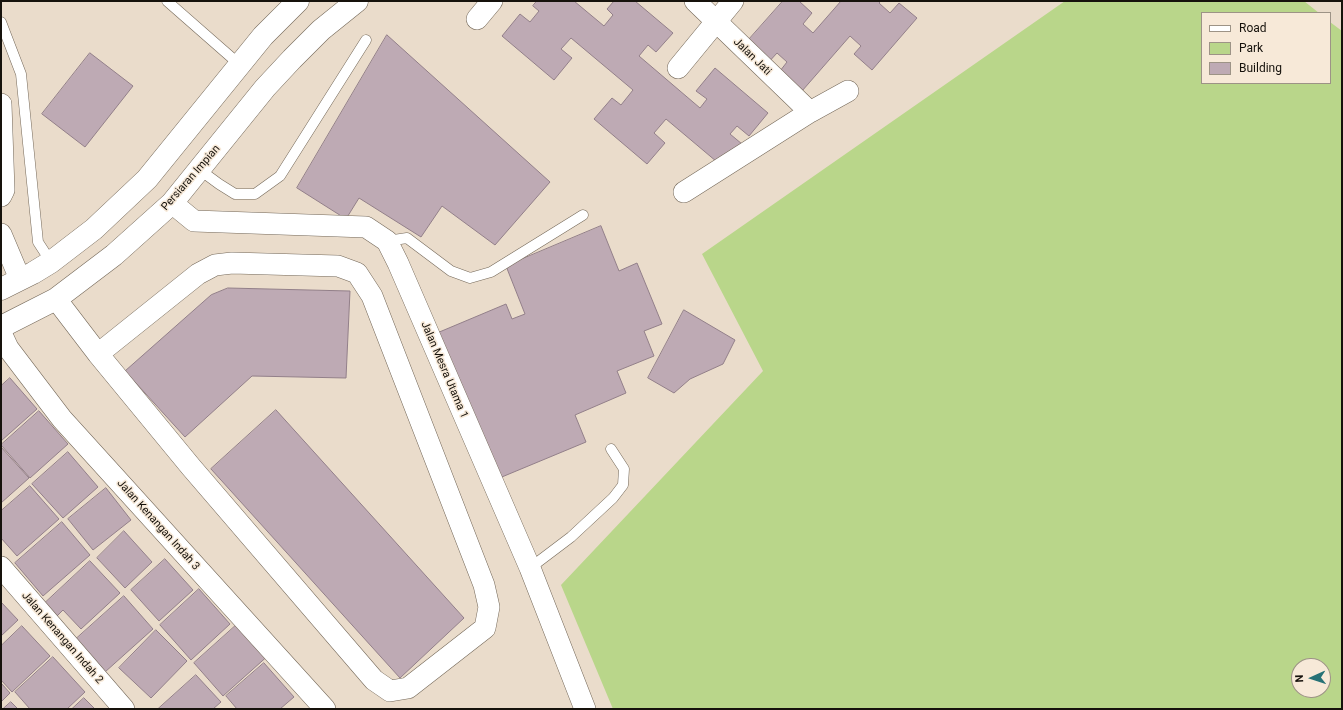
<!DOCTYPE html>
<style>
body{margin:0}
#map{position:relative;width:1343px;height:710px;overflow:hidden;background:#eadccb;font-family:Roboto,sans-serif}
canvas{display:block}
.frame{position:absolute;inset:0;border:2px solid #16120c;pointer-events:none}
.legend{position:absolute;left:1201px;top:12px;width:130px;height:72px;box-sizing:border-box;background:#f7e9d8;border:1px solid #9d9386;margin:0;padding:5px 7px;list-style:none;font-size:12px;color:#16120c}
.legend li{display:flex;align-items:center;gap:8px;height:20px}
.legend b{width:20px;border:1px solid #9d9386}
.north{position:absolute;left:1291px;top:658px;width:40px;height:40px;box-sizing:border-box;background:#f7e9d8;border:1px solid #9d9386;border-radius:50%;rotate:267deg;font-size:11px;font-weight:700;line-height:16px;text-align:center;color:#16120c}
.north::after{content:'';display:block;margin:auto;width:14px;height:18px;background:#277276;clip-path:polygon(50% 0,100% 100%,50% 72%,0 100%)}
</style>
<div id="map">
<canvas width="1343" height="710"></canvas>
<div class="frame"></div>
<ul class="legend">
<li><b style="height:5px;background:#fff"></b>Road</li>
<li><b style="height:11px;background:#b9d68a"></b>Park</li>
<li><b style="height:11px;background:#beaab4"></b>Building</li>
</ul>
<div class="north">N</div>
</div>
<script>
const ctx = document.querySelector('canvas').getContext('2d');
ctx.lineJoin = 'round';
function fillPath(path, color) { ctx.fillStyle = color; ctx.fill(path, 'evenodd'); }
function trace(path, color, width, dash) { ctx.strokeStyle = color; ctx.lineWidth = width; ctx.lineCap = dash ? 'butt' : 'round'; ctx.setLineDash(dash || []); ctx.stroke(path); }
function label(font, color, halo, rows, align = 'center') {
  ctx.font = font + ' Roboto,sans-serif'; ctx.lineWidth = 3; ctx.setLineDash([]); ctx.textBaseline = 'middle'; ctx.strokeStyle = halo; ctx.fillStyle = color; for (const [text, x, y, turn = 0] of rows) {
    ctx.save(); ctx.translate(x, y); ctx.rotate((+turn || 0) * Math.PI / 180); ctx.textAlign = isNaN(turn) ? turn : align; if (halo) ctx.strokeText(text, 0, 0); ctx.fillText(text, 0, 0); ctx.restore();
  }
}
const green = new Path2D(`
 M 1065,1 L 1304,1 L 1319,13 L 1202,13 L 1202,83 L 1330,83 L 1330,22 L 1342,31 L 1342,709 L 613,709 L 561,585 L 763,371 L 702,254 ZM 1299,666 L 1323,666 L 1323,690 L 1299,690 Z`);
const building = new Path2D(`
 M 537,1 L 574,1 L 604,26 L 613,15 L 607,9 L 614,1 L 635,1 L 673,33 L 656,52 L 648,45 L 639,56 L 700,108 L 707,99 L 696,91 L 715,68 L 768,113 L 749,136 L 737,126 L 730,134 L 742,144 L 723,167 L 666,119 L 654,133 L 665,143 L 647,164 L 594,119 L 612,98 L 621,105 L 633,90 L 571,38 L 561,49 L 572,58 L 554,80 L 502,36 L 520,14 L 530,22 L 539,11 L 533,6 Z
 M 783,1 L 799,1 L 812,13 L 803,24 L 813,33 L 841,1 L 881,1 L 879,3 L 890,13 L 899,3 L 917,18 L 872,70 L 854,54 L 861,46 L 850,36 L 802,91 L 780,71 L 787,62 L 777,53 L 767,64 L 745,44 Z
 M 387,35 L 550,182 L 495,245 L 442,206 L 421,237 L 359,198 L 346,219 L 297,188 Z
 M 90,53 L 133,86 L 85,147 L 42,114 Z
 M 601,226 L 619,271 L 637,263 L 662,324 L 644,331 L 654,356 L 617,371 L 626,393 L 575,415 L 586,442 L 497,479 L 437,333 L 506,304 L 512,319 L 525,314 L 506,266 Z
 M 228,288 L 350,291 L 346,378 L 252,376 L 185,437 L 125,371 L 211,295 Z
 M 684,310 L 735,340 L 723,364 L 690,379 L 674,393 L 648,378 Z
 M 10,378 L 37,409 L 1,441 L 1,386 Z
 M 276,410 L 464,618 L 400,678 L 211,469 Z
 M 39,411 L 68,444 L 30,478 L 1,445 Z
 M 1,447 L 29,478 L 1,503 Z
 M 68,452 L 98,487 L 63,518 L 32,484 Z
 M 30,486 L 59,519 L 17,556 L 1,538 L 1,511 Z
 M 106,488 L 131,520 L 93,550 L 68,519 Z
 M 62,522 L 90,555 L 43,596 L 15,563 Z
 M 124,531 L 152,562 L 125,588 L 97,558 Z
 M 165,559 L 193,590 L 159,621 L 131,590 Z
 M 90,561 L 120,593 L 81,629 L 63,610 L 57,616 L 45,603 Z
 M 199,589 L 230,624 L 191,660 L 160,625 Z
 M 124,596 L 153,629 L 105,672 L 76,639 Z
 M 1,602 L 18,620 L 1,636 Z
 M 242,620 L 271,653 L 223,696 L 194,663 Z
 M 22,626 L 50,656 L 12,692 L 1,680 L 1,646 Z
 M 156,630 L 187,661 L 151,698 L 119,668 Z
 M 53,657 L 85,692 L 67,709 L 30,709 L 15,692 Z
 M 264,663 L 294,697 L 280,709 L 237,709 L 226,696 Z
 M 196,675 L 221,702 L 213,709 L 158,709 Z
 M 1,683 L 10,693 L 1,702 Z
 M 84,698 L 95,709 L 72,709 Z
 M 11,702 L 18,709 L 3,709 Z`);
const lane = new Path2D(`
 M 167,1 L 240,65
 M 1,22 L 21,74 L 38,242 L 51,262
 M 200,170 L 219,184 L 235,194 L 255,194 L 280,176 L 366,40
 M 387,241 L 407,238 L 451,271 L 470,278 L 491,272 L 583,215
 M 530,568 L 571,537 L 613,498 L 623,485 L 624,469 L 611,449`);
const street = new Path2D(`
 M 695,1 L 810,112
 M 477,19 L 492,1
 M 678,68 L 733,1
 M 1,104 L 4,190 L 1,196
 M 684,192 L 810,112 L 848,91
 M 172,203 L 194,221 L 366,227 L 387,241 L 398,263 L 530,568 L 585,709
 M 1,234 L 20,279
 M 56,299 L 98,354 L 191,467 L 374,680 L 390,691 L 408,688 L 485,628 L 489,607 L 484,585 L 372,296 L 357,273 L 338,266 L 232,263 L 215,265 L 198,274 L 98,354
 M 1,333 L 8,348 L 62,419 L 325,709
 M 1,567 L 124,709`);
const secondary = new Path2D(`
 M 1,289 L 33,273 L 51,262 L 94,229 L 147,179 L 263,36 L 298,1
 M 1,327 L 56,299 L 114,255 L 172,203 L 265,88 L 292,59 L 321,30 L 357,1`);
const streetNames = [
 ["Jalan Jati",752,57,44],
 ["Persiaran Impian",191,178,-49],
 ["Jalan Mesra Utama 1",444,370,67],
 ["Jalan Kenangan Indah 3",158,525,48],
 ["Jalan Kenangan Indah 2",62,638,49]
];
fillPath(green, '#b9d68a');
fillPath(building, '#beaab4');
trace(building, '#927f89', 1);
trace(lane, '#746859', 11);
trace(street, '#746859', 22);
trace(secondary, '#746859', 23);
trace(lane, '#fff', 10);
trace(street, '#fff', 21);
trace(secondary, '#fff', 22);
label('11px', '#16120c', '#f7e9d8', streetNames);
</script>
